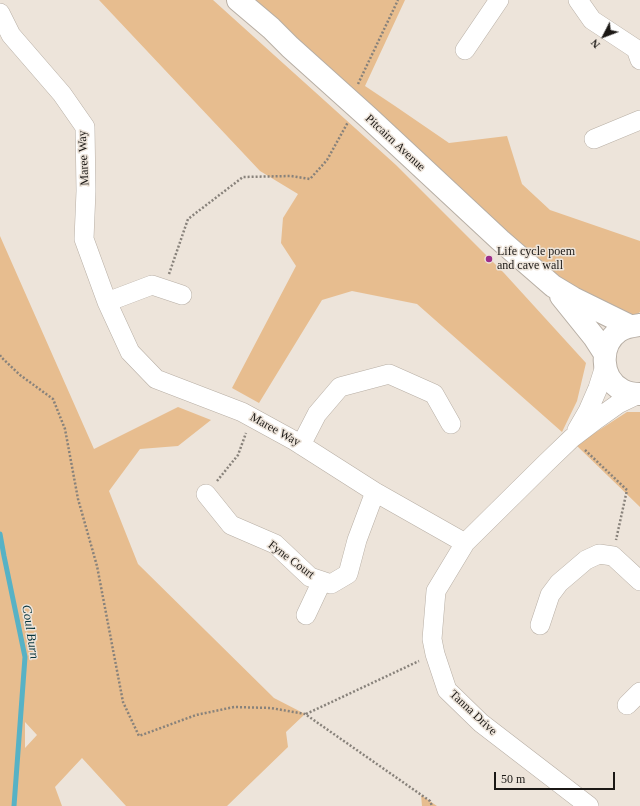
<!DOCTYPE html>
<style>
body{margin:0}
#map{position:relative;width:640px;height:806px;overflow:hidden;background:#ede4da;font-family:Georgia,serif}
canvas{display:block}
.north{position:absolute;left:584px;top:16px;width:40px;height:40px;-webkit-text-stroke:3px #ede4da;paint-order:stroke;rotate:228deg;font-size:11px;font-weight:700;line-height:16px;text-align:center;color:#1b1815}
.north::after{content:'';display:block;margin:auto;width:14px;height:18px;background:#1b1815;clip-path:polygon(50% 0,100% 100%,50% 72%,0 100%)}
.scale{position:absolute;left:494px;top:772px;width:121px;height:18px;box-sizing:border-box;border:2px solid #1b1815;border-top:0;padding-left:5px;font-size:12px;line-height:14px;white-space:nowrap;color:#1b1815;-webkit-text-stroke:3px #ede4da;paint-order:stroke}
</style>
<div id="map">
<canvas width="640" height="806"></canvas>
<div class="north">N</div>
<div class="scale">50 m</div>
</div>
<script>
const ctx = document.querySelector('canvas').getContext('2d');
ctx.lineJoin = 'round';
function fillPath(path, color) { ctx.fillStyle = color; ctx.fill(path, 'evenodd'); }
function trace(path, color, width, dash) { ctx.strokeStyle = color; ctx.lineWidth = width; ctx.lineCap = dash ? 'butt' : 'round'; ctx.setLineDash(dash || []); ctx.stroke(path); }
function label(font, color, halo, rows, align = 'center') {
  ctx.font = font + ' Georgia,serif'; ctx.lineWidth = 3; ctx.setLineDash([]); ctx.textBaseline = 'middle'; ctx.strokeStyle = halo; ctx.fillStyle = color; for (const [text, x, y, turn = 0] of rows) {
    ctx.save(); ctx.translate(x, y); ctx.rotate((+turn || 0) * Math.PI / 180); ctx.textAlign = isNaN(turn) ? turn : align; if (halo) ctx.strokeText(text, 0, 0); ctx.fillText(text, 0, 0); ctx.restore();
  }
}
const green = new Path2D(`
 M 99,0 L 213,0 L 396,165 L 504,273 L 586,363 L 577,401 L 562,432 L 417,304 L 352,291 L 322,300 L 259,403 L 232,388 L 296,266 L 281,243 L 283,218 L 298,194 L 260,171 Z
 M 253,0 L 405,0 L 365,86 L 395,106 L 449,143 L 507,136 L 522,184 L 550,210 L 640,241 L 640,312 L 631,318 L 566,287 Z
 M 0,236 L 94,449 L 178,407 L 211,420 L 178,446 L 140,449 L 109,491 L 138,564 L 274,698 L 305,714 L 286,732 L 288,747 L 227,806 L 126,806 L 82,758 L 55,787 L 62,806 L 0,806 ZM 25,722 L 37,735 L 25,748 Z
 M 627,412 L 640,412 L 640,507 L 576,445 Z
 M 421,795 L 437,806 L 422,806 Z`);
const stream = new Path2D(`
 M 0,534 L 4,556 L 25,657 L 14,806`);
const path = new Path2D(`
 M 358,84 L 398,0
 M 169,274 L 188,219 L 243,177 L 291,176 L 310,179 L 327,160 L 348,122
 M 0,355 L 1,357 L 20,375 L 53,399 L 65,429 L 78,499 L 97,566 L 123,702 L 139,736 L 196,715 L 234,707 L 271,708 L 305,714 L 430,801 L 432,806
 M 585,450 L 627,490 L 616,540
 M 217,481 L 238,455 L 246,433
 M 306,714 L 419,661`);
const minor = new Path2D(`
 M 578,0 L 592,20 L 636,49 L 640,60
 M 0,13 L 11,35 L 62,94 L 85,127 L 86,191 L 84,239 L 107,302 L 130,352 L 156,379 L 242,412 L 295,441 L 375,492 L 465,543
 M 465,50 L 499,0
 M 594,139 L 640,120
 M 107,302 L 152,285 L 182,295
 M 577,430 L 588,411 L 598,388 L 605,366
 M 301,445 L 317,414 L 340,387 L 389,374 L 434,394 L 451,424
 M 206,494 L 231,525 L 275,544 L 310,577 L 331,584 L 348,574 L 357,540 L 375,492
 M 306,615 L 322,581
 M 540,625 L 550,595 L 559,583 L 586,560 L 599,554 L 613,556 L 640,581
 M 627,705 L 640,692
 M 589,806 L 481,723 L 447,690 L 435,654 L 432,639 L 436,591 L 465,543 L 546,463 L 572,438 L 597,419 L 618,404 L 639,394`);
const tertiary = new Path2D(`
 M 238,0 L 271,28 L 290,47 L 369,118 L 500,240 L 553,286 L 573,298 L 630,326
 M 561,296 L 594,337 L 605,354
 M 640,325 C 633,326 625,327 619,331 C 599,345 600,378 622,390 C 627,393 634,394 640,394`);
const markers = [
 [489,259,4,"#9d2d8b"]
];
const streetNames = [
 ["Pitcairn Avenue",395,143,43],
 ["Maree Way",84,158,-93],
 ["Maree Way",275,430,29],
 ["Fyne Court",291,560,37],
 ["Tanna Drive",473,713,43]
];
const poiNames = [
 ["Life cycle poem",497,252],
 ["and cave wall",497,266]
];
const waterNames = [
 ["Coul Burn",30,632,81]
];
fillPath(green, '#e7bd8f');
trace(stream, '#57b2c5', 5);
trace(minor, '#b7aea4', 20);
trace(tertiary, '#b7aea4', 24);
trace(path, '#88827b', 2.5, [2, 2]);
trace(minor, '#fff', 19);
trace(tertiary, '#fff', 22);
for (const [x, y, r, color] of markers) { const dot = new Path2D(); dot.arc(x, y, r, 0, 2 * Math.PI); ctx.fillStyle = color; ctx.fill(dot); trace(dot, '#ede4da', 1.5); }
label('12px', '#1b1815', '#ede4da', streetNames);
label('12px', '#1b1815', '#ede4da', poiNames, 'left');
label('italic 13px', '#07343c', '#ede4da', waterNames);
</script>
